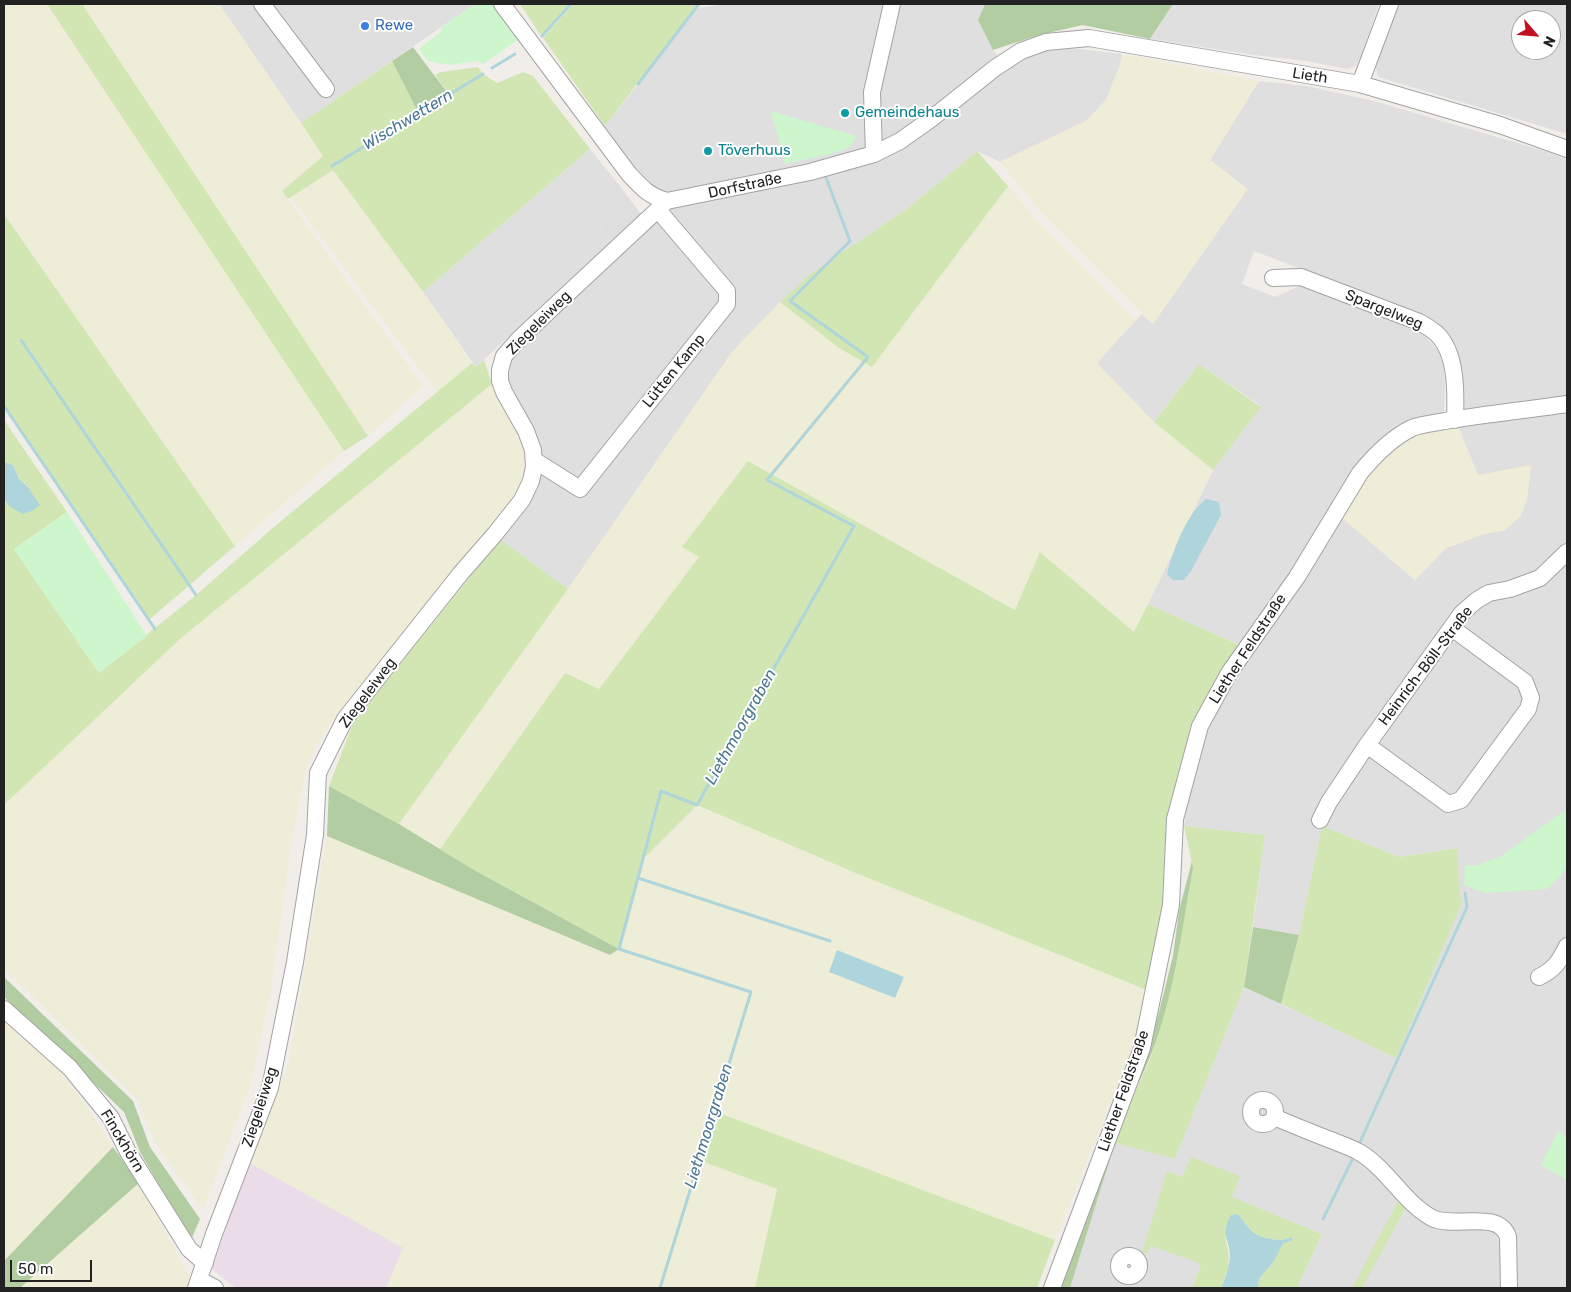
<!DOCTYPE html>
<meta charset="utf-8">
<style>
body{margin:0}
#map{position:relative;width:1571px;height:1292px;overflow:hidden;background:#f1eeea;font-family:Rubik,sans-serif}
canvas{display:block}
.frame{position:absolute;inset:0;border:5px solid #222;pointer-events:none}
.north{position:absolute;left:1511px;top:10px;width:50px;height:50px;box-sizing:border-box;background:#fff;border:1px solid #a7a7a7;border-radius:50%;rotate:117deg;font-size:14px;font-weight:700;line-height:20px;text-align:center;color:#222}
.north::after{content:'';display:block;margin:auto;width:18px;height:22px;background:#c31124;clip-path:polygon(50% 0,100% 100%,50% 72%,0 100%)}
.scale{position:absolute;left:10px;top:1260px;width:82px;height:22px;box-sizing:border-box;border:2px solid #222;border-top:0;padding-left:6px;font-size:15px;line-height:18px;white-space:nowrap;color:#222;-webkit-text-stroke:4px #fff;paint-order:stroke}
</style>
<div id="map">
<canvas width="1571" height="1292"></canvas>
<div class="frame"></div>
<div class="north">N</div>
<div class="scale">50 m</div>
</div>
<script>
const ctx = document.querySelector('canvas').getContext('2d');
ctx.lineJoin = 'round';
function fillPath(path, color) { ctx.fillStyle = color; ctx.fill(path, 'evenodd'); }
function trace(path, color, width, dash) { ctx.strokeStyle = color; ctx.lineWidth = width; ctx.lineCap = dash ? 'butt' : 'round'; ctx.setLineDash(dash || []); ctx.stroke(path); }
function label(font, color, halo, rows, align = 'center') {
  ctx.font = font + ' Rubik,sans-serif'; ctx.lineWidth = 4; ctx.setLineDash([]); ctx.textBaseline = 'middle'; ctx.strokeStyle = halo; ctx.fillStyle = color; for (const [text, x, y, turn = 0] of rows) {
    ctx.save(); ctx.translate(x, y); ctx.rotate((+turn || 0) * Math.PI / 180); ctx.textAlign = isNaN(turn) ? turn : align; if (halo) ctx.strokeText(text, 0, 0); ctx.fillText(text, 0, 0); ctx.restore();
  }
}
const residential = new Path2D(`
 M 219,4 L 475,4 L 301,123 Z
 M 726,4 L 985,4 L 978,20 L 993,50 L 1005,67 L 1023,57 L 1063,47 L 1122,54 L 1120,65 L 1106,100 L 1086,121 L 1000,162 L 977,151 L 908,208 L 780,302 L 732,352 L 568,589 L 500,539 L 504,376 L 509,358 L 677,197 L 656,194 L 632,171 L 605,126 L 698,8 Z
 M 1173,4 L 1379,4 L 1360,59 L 1356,66 L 1347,69 L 1306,61 L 1254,55 L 1150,39 Z
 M 1399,4 L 1567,4 L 1567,132 L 1564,133 L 1378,77 L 1375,64 ZM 1521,20 L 1551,20 L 1551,50 L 1521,50 Z
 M 1259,81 L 1307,86 L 1374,101 L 1551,153 L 1567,160 L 1567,398 L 1464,413 L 1464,391 L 1459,364 L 1421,315 L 1254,251 L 1242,284 L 1275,297 L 1302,285 L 1391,319 L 1421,333 L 1432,343 L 1439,352 L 1444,370 L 1445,390 L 1444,411 L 1440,418 L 1329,518 L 1241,646 L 1148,604 L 1213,470 L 1261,406 L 1199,364 L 1154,422 L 1096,363 L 1142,314 L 1153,324 L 1247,189 L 1210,160 Z
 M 590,149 L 615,180 L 586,205 L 612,240 L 476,367 L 423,292 Z
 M 1567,411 L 1567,1288 L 1297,1288 L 1322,1234 L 1172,1173 L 1201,1264 L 1192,1288 L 1070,1288 L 1115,1143 L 1175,1158 L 1244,987 L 1396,1058 L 1457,848 L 1399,857 L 1322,826 L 1299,935 L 1253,927 L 1265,835 L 1184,826 L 1190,777 L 1206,727 L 1219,701 L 1341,517 L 1415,580 L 1446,548 L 1484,534 L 1505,530 L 1478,475 L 1457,424 Z`);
const industrial = new Path2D(`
 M 250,1163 L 404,1248 L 386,1288 L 236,1288 L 211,1269 Z`);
const farmland = new Path2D(`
 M 4,4 L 47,4 L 344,451 L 235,546 L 4,214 Z
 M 82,4 L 219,4 L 323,156 L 282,191 L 423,386 L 368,436 Z
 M 1122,54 L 1259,81 L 1210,160 L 1248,189 L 1153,324 L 1040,211 L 1000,162 L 1086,121 L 1106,100 L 1120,65 Z
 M 332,169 L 423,292 L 472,363 L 437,392 L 291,197 Z
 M 1008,186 L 1033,216 L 1135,320 L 1097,363 L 1154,422 L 1213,470 L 1134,632 L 1040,552 L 1016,610 L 748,461 L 683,547 L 699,557 L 598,690 L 565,674 L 440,849 L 399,824 L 568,589 L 732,352 L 780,302 L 839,348 L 872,367 Z
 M 492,384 L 520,437 L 527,457 L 526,478 L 515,500 L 424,606 L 328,725 L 310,759 L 301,792 L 291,845 L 271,991 L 251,1083 L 203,1210 L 156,1144 L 138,1100 L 25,989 L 4,970 L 4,805 L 180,639 Z
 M 1457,424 L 1478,475 L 1531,465 L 1527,501 L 1520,517 L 1505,530 L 1484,534 L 1446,548 L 1415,580 L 1341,517 L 1358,484 L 1404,437 Z
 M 697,805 L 858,874 L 1147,990 L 1133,1047 L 1055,1240 L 715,1112 L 701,1161 L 777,1189 L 755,1288 L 386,1288 L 403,1248 L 250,1163 L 289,1062 L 327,836 L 610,955 L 619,949 L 644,858 Z
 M 4,1021 L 60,1072 L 89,1110 L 113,1147 L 4,1261 Z
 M 139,1183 L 191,1279 L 187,1288 L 20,1288 Z`);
const grass = new Path2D(`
 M 47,4 L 82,4 L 368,436 L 344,451 Z
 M 520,4 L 570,4 L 541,36 Z
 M 573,4 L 698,4 L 605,126 L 543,38 Z
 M 392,61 L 419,114 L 449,95 L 435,75 L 441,72 L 478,67 L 483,74 L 497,83 L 523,72 L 533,76 L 590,149 L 423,292 L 333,170 L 288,199 L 282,191 L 323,156 L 301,123 Z
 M 977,151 L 1008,186 L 872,367 L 839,348 L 780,302 L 809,275 L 908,208 Z
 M 4,214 L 235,546 L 149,620 L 4,406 Z
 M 484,360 L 492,384 L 180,639 L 4,805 L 4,498 L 9,506 L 28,486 L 19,479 L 13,465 L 4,462 L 4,420 L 67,512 L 14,549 L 99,673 L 196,595 L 275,526 L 472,363 L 476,367 Z
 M 1199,364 L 1261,407 L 1213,470 L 1154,422 Z
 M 748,461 L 1015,610 L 1040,552 L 1134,632 L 1148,604 L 1241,646 L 1216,683 L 1163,898 L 1162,917 L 1147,990 L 858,874 L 697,805 L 644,858 L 619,949 L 474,870 L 440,849 L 565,673 L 599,689 L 699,557 L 682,547 Z
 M 500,539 L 568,589 L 399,824 L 329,786 L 353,723 Z
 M 1184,826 L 1265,835 L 1244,987 L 1175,1159 L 1115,1143 L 1133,1096 L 1149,1062 L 1160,1028 L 1193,868 Z
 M 1322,826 L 1399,857 L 1457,848 L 1461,905 L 1396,1058 L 1281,1004 L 1299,935 Z
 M 714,1111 L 1055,1240 L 1037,1288 L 755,1288 L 777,1189 L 701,1161 Z
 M 1191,1157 L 1240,1176 L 1232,1197 L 1322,1234 L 1297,1288 L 1258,1288 L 1259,1279 L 1274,1261 L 1281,1240 C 1255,1238 1253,1234 1238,1214 L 1225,1237 C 1231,1259 1230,1267 1221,1288 L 1192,1288 L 1201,1264 L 1151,1246 L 1147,1253 L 1142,1252 L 1167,1171 L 1182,1177 Z
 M 1398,1201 L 1405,1209 L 1362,1288 L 1352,1288 Z`);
const forest = new Path2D(`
 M 985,4 L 1173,4 L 1150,39 L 1083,25 L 1039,35 L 993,50 L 978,20 Z
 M 413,47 L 449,95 L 419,114 L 392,61 Z
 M 329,786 L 399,824 L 474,870 L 619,949 L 610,955 L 327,836 Z
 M 1192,861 L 1193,868 C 1180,939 1172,1016 1139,1082 L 1134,1079 L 1147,1051 L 1158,1016 L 1173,956 L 1179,911 Z
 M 1253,927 L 1299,935 L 1281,1004 L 1244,987 Z
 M 4,977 L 133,1101 L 150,1147 L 200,1219 L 191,1240 L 140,1152 L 124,1112 L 4,997 Z
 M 1130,1094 L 1133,1096 L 1115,1143 L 1070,1288 L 1059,1288 Z
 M 113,1147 L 139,1183 L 20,1288 L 4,1288 L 4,1261 Z`);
const park = new Path2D(`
 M 475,4 L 492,4 L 518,40 L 483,64 L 476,61 L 451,65 L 428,61 L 419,49 L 442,31 L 441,28 Z
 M 771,111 L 856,136 L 851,146 L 838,152 L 785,164 Z
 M 67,512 L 147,636 L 99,673 L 14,549 Z
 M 1567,809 L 1567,866 L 1561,876 L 1547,889 L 1486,893 L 1464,885 L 1465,865 L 1476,866 L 1501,856 Z
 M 1558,1131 L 1567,1138 L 1567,1180 L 1541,1165 Z`);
const parking = new Path2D(`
 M 404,4 L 445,4 L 418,23 Z
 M 1321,32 L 1348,39 L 1342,56 L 1316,49 Z
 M 790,44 L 821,53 L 805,108 L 774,99 Z
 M 615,180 L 641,214 L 612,240 L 586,205 Z`);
const water = new Path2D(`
 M 4,462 L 13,465 L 19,479 L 27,486 L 40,505 L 34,510 L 23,514 L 9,506 L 4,498 Z
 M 1206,499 L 1219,502 L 1221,515 L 1191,571 L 1184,580 L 1173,580 L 1167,574 C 1173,550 1186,515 1206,499 Z
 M 837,950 L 904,977 L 895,998 L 829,972 Z
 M 1238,1214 C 1253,1234 1255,1238 1281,1240 L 1283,1244 L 1274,1261 L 1259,1279 L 1258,1288 L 1221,1288 C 1225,1279 1229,1268 1230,1257 C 1230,1237 1219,1238 1231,1215 Z`);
const stream = new Path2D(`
 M 542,36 L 571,4
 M 492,68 L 515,54
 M 638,84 L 699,4
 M 332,166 L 483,74
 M 21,340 L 196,595
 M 4,406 L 155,629
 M 638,878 L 830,941
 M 1360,1142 L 1467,907 L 1465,893
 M 1323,1219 L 1352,1160
 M 1282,1242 L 1291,1239
 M 660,1288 L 751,992 L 619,949 L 661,791 L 697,805 L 854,526 L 767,480 L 868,357 L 790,301 L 850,241 L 825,175`);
const minor = new Path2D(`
 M 262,4 L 326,89
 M 502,4 L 629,174 C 642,188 649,196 667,201 L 810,172 L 874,154 L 900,141 L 931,119 L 995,68 L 1021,51 L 1046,42 L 1089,38 L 1360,84 L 1500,125 L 1567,149
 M 1360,84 L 1390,4
 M 874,154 L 872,92 L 892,4
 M 1273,278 L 1301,277 L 1419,322 C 1425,325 1431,329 1436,333 C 1457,352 1456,393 1455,420
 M 534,460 L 580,489 L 727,304 L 727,291 L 658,210
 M 1452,628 L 1525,682 L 1531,698 L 1528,709 L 1461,800 L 1448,804 L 1367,745 L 1462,613 L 1477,600 L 1489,593 L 1510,589 L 1540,578 L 1567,552
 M 1320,820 L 1329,802 L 1367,745
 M 1539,977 C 1555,969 1559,962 1567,946
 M 4,1009 L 70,1068 L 111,1118 L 128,1152 L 189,1249 L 205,1263
 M1251 1112a12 12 0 1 1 24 0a12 12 0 1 1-24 0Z
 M 1274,1117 C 1293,1125 1312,1133 1331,1140 C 1340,1144 1350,1147 1359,1152 C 1388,1169 1403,1202 1432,1218 C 1454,1229 1499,1209 1508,1237 L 1509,1288
 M1119 1266a10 10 0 1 1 20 0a10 10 0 1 1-20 0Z
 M 200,1280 L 215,1288
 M 196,1288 L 214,1234 L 270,1088 L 295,962 L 315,835 L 318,773 L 345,719 L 461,573 L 495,534 L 522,500 L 531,481 L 534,467 L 533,450 L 526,431 L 504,392 L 500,381 L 500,370 L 504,356 L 519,339 L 667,201
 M 1052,1288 L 1142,1048 L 1171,905 L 1175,819 L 1200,726 L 1229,673 L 1297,577 L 1360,473 C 1374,456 1391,438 1412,428 C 1422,424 1435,423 1445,421 C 1486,414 1527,410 1567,404`);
const markers = [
 [365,26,5,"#3f7fe0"],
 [845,113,5,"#0f9aa8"],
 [708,151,5,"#0f9aa8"]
];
const shopNames = [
 ["Rewe",375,26]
];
const streetNames = [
 ["Lieth",1310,76,9],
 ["Dorfstraße",745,186,-12],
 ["Spargelweg",1384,310,22],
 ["Ziegeleiweg",539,323,-45],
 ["Lütten Kamp",674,371,-51],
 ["Liether Feldstraße",1248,649,-57],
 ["Heinrich-Böll-Straße",1426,666,-53],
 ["Ziegeleiweg",368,693,-53],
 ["Liether Feldstraße",1124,1091,-71],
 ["Ziegeleiweg",260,1107,-72],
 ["Finckhörn",122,1141,59]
];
const cultureNames = [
 ["Gemeindehaus",855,113],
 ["Töverhuus",718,151]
];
const waterNames = [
 ["Wischwettern",408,120,-31],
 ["Liethmoorgraben",741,727,-61],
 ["Liethmoorgraben",709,1126,-73]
];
fillPath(residential, '#e0dfdf');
fillPath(industrial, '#eadce9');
fillPath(farmland, '#eeedd7');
fillPath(grass, '#d2e6b4');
fillPath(forest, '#b3cda2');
fillPath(park, '#cdf6cc');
fillPath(parking, '#dedede');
fillPath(water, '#aed5db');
trace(stream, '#aed5db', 3);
trace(minor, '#a3a3a3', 18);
trace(minor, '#fff', 16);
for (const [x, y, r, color] of markers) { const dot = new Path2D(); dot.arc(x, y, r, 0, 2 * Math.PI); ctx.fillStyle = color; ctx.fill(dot); trace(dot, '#fff', 2); }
label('15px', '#366cbe', '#fff', shopNames, 'left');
label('15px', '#222', '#fff', streetNames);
label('15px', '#0d838f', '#fff', cultureNames, 'left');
label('italic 16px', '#4b7794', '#fff', waterNames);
</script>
